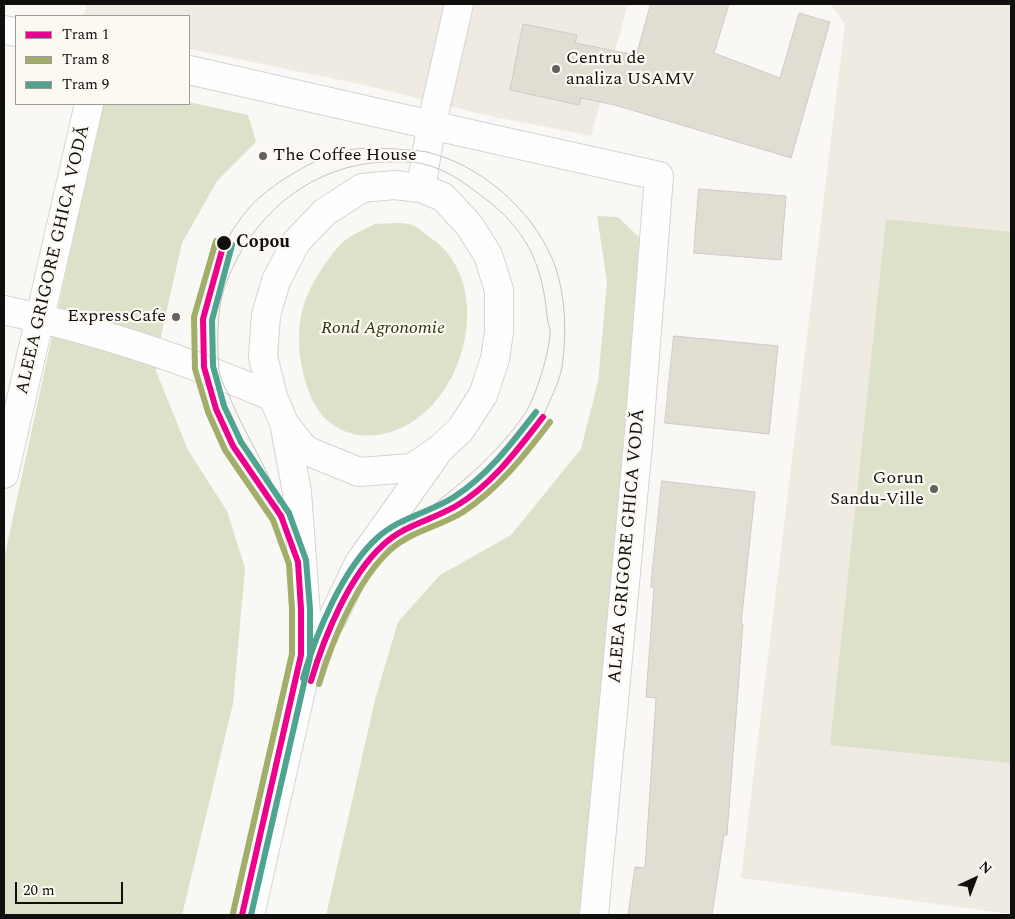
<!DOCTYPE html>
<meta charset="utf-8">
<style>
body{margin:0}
#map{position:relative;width:1015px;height:919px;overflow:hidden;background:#faf8f5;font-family:Spectral,serif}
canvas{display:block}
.frame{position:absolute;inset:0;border:5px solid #100f0d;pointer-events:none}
.legend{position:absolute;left:15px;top:15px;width:175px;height:90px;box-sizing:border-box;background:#fcf9f3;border:1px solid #9e9b97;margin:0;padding:6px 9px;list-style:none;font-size:15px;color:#100f0d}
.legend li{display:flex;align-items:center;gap:10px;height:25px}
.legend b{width:25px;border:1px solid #9e9b97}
.north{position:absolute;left:950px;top:854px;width:50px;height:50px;-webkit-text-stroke:4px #fcf9f3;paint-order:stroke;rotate:43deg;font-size:14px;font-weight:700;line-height:20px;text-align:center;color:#100f0d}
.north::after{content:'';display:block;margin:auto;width:18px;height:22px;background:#100f0d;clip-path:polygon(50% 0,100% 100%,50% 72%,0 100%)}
.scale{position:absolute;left:15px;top:882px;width:108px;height:22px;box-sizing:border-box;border:2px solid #100f0d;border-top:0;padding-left:6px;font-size:15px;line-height:18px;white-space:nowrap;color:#100f0d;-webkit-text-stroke:4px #fcf9f3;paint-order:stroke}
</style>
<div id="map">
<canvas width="1015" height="919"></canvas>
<div class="frame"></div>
<ul class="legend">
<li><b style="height:6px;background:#ec008c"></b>Tram 1</li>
<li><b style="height:6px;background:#a2ad69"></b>Tram 8</li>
<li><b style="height:6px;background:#4ea391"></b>Tram 9</li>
</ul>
<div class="north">N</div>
<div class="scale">20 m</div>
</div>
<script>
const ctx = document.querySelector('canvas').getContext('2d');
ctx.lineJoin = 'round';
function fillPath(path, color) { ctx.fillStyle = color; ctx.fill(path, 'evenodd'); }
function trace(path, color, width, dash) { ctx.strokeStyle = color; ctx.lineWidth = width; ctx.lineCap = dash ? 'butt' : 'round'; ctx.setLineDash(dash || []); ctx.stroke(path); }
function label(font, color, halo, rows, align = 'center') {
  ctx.font = font + ' Spectral,serif'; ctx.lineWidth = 4.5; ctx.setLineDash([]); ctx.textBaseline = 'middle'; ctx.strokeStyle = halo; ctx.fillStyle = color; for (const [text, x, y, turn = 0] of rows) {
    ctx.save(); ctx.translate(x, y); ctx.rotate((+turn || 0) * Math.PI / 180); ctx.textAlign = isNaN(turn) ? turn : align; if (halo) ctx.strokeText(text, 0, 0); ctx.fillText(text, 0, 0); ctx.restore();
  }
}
const built = new Path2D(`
 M 87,4 L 628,4 L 591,136 L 490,116 L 360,84 L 189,49 L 189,16 L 83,16 Z
 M 831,4 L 1011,4 L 1011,914 L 741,878 L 845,24 Z`);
const green = new Path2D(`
 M 189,102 L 248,115 L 256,142 L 217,181 L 182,243 L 161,336 L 156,371 L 188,450 L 227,511 L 245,568 L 233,704 L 182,915 L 4,915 L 4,559 L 102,104 Z
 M 597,216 L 618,217 L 642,240 L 581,915 L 326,915 L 376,696 L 398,622 L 440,575 L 511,535 L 581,449 L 598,382 L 607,282 Z
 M 886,219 L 1011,232 L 1011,763 L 830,745 Z
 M 375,224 C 385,224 398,222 409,224 C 416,225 425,234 431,238 C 498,284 465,409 391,432 C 370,438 351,437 333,425 C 304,407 293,343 302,311 C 308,288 323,264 339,246 C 347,236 364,230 375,224 Z`);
const building = new Path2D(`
 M 651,4 L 729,4 L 714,53 L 780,78 L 799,13 L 830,22 L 791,158 L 615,105 L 581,98 L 579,105 L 510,90 L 523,24 L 577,35 L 575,43 L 636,55 Z
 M 699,189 L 786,196 L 781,260 L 694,253 Z
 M 674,336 L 778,346 L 769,434 L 665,423 Z
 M 662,481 L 755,492 L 741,624 L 743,624 L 727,835 L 724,835 L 712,915 L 628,915 L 635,867 L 645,868 L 656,698 L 646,697 L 654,588 L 651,587 Z`);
const street = new Path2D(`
 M 4,30 L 16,32
 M 189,70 C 346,105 502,142 659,176 L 639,433 L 594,915
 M 4,310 C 96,330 187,360 273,397
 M 4,474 L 89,104`);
const secondary = new Path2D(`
 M 394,185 L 421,188 L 443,197 L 469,225 L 488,255 L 499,290 L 499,332 L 495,359 L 483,395 L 461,429 L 441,448 L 412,468 L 359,472 L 305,450 L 284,423 L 273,397 L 263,357 L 266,315 L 276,281 L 296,242 L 325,212 L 362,188 Z
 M 421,188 L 431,127 L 459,4
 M 309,655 L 332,619 L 359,563 L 435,456
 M 250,915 L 309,655 L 297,492 L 285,428`);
const tram = new Path2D(`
 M 224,243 C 232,232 239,219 248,209 C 269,185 314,158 345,151 C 360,147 378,148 394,149 C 405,150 417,150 427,152 C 480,165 529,207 551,256 C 566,289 567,332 562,367 C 559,384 549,401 543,417
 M 281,516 C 277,502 274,486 267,473 C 254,446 239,421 228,393 C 224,386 220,378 219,370 C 217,342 216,308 227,281 C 253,213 314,163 388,162 C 400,162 412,161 423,164 C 446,169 465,183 483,197 C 526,229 542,263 547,315 C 547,320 549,325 550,330 C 551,348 535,400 524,415 C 490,464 440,500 393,536`);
const tram1 = new Path2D(`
 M 224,243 L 203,319 L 204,367 L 216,409 L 233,446 L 281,516 L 298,562 L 301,609 L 301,655 L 242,915
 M 311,681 C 324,637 349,576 383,545 C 404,525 432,520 456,506 C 492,485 518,449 543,417`);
const tram2 = new Path2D(`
 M 216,241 L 194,317 L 195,369 L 208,412 L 225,450 L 273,520 L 289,564 L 292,609 L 292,654 L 233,913
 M 319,684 C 332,641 357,580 390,550 C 411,531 439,527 463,512 C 498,489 525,455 550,422`);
const tram3 = new Path2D(`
 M 232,245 L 212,320 L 213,366 L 224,406 L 241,442 L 289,513 L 306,560 L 310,609 L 310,657 L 251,915
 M 303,678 C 316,634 342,570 377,538 C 400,517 429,513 454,497 C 488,475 512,443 536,412`);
const markers = [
 [556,69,5,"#62615e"],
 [263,156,5,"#62615e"],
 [224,243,8,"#100f0d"],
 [176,317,5,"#62615e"],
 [934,489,5,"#62615e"]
];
const poiNames = [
 ["Centru de",566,59],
 ["analiza USAMV",566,80],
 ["The Coffee House",273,156],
 ["ExpressCafe",166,317,"right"],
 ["Gorun",924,479,"right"],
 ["Sandu-Ville",924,500,"right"]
];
const stopNames = [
 ["Copou",236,243]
];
const streetNames = [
 ["ALEEA GRIGORE GHICA VODĂ",54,260,-77],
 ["ALEEA GRIGORE GHICA VODĂ",628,546,-85]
];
const parkNames = [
 ["Rond Agronomie",383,329]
];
fillPath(built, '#efeae2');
fillPath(green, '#dde1ca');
fillPath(building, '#e2ddd2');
trace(building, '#cdcbc9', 1);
trace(street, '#d5d4d1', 30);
trace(secondary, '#d5d4d1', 30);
trace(street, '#fefefe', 28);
trace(secondary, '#fefefe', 28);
trace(tram, '#c4c3c3', 1);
trace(tram1, '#ec008c', 6);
trace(tram2, '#a2ad69', 6);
trace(tram3, '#4ea391', 6);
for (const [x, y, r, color] of markers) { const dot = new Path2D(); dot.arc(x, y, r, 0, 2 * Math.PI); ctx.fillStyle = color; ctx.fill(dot); trace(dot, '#fcf9f3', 2); }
label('18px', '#100f0d', '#fcf9f3', poiNames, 'left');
label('bold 18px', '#100f0d', '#fcf9f3', stopNames, 'left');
label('18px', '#100f0d', '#fcf9f3', streetNames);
label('italic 18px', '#2b320c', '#fcf9f3', parkNames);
</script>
